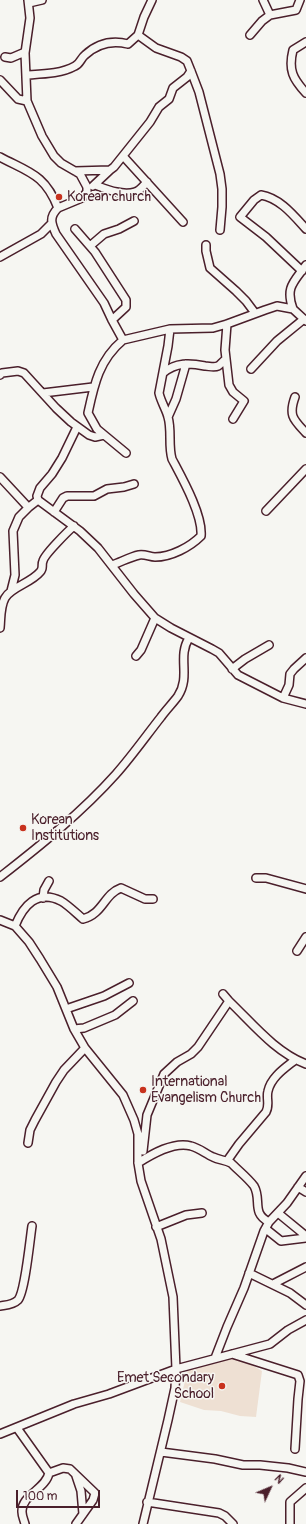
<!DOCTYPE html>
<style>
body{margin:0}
#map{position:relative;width:306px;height:1524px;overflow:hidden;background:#f6f6f2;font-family:Pangolin,sans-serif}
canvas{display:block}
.north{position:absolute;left:250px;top:1468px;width:40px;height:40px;-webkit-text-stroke:3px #f6f6f2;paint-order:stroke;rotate:46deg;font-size:11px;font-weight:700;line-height:16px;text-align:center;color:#4a1f2b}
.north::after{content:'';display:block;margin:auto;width:14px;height:18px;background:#4a1f2b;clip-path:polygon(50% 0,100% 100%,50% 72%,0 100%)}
.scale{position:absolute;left:16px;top:1490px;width:84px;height:18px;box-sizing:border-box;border:2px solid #4a1f2b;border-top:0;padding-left:5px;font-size:12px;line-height:14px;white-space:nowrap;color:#4a1f2b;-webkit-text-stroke:3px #f6f6f2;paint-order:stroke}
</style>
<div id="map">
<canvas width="306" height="1524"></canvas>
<div class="north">N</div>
<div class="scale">100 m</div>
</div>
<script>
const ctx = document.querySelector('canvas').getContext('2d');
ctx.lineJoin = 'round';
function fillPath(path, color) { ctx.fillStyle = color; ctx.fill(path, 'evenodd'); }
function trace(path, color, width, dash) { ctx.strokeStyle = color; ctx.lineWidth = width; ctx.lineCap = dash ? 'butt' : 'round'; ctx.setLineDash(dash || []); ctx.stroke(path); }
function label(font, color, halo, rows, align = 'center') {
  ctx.font = font + ' Pangolin,sans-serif'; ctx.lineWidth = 3; ctx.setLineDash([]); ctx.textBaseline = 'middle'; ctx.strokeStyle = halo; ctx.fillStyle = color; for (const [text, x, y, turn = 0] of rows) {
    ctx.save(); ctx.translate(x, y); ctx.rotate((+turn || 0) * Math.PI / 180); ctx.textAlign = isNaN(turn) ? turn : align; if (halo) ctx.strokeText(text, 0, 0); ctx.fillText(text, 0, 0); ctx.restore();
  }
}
const built = new Path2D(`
 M 235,1355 L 262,1371 L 256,1417 L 240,1416 L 221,1411 L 204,1410 L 180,1402 L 188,1368 Z`);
const street = new Path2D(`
 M 28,0 L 30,18 L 25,53 L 27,101 L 42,136 L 54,156 L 61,163 L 80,174 L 87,187 L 87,192 L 82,198 L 58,208 C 49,217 51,223 56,234 L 104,303 L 112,320 L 123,340 L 170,329 L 213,328 L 227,324 L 265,310 L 277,306 L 293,309 L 306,321
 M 263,0 L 270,15
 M 29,3 L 42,0
 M 138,35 L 156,48 L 181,57 L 187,61 L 191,71 L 199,92 L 220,174 L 222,189 L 222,207 L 220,230
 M 250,35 L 262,21 L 270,15 L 296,10 L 300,0
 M 306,42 L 293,50 C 288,70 293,79 306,93
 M 5,57 L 11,58 L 25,52
 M 26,75 C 42,74 61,74 75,66 C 80,64 81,58 85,55 C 98,43 112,40 128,44 L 138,35 L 144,17 L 152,0
 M 0,80 L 18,99 L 27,101
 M 123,156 L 183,222
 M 0,157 C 28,172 45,174 58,208
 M 75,171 L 110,170 L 114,167 L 150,122 L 159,107 L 169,99 L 173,88 L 187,77 L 191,71
 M 95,185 C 106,189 122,196 135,192 C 140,191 143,186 147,182
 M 93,186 L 110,170
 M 75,229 L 95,252 L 126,300 L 126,307 L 112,320
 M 206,245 L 206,251 L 210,268 L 236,291 L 246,301 L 255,313
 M 90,246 L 104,234 L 119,229 L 134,221
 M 0,257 L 41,234 L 51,224
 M 302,271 L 266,237 L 240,217 L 254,200 L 261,195 C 280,198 294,216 306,229
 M 293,309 C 285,287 294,282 306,265
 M 227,324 L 225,350 L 229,385 L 233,392 L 244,401 L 233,419
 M 123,340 C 99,360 94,385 88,413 L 97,429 L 126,453
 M 251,369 L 277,341 L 304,319
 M 163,373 C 176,362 190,363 205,366 C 209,366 214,368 218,366 C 220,365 223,361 225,360
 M 0,375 L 2,373 L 18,371 L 24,373 L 56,408 L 71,422 L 89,435 L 95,437 L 104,435
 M 43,393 L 93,387
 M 295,397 C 288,416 294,420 306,433
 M 168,417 L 176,399 L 186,364
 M 77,427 L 62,458 L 52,474 L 40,488 L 37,496 L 38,500 L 80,531 L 98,548 L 134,594 L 155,618 L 171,628 L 212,649 L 219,653 L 238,675 L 283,698 L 306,704
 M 0,477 L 27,506 L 29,507 L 38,500
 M 266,511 L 306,469
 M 54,512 L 63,498 L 67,496 L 94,496 L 107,489 L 124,487 L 134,484
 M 112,565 C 121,562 130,557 139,555 C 145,554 150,557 155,557 C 171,557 190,547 201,536 C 203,515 182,478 172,459 C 168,445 172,431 168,417 C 166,409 161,402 159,393 L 168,346 L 170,329
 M 11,591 L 15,575 L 13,531 L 19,517 L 29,507
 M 0,628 C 1,618 0,607 5,598 C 11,587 31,583 40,572 C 44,568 41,565 43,561 C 44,555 68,531 74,526
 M 136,656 L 141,650 L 155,618
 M 232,669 L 245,659 L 269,645
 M 283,698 L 289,685 L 290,674 L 294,669 L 306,658
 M 0,877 C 40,846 82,812 116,774 C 132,756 146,736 161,717 C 166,710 173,703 178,696 C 191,676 177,657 189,638
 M 256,878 L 266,878 L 306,889
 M 43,898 L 44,890 L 49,881
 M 0,920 L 15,926 L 29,942 L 40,959 L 57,987 L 74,1029 L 85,1048 L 123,1095 L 134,1120 L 138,1134 L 138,1163 L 141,1181 L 161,1239 L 173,1297 L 176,1369 L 175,1388 L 168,1420 L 143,1524
 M 15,926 C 23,906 37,889 61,901 C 68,905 76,913 83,919 C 103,914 104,894 121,888 L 145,899 L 153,899
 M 297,951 L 306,937
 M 223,994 L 229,1001 C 253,1024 275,1052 306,1064
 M 66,1009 L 104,996 L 129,983
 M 74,1029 L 84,1028 L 115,1015 L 133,1001
 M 28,1143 L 30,1130 L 35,1120 L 56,1082 L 64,1070 L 85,1048
 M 143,1151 L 147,1115 L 164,1074 L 177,1062 L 191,1054 L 198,1047 L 229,1001
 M 227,1161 L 239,1144 L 266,1112 C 270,1105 266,1098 268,1091 C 271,1077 285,1068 295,1060
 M 138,1163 C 152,1154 174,1141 191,1146 C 199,1148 206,1154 213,1157 C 219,1160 225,1160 231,1163 C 238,1170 248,1178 254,1186 C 262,1200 251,1213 269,1222
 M 298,1187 L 306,1192
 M 278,1213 L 306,1236
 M 156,1227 L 186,1215 L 202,1213
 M 266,1229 L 281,1241 L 306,1238
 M 249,1273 L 290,1293 L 306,1305
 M 273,1284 L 306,1267
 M 0,1306 C 6,1305 13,1305 18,1300 C 25,1292 30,1239 32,1226
 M 232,1354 L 298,1375 L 300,1381 L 298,1399 L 295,1449
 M 215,1358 L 227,1327 L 244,1288 L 264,1231 L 269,1222 L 287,1203 L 306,1176
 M 17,1428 L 49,1473 C 46,1489 21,1495 22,1512 C 22,1516 24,1520 25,1524
 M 0,1434 L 74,1404 L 109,1394 L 176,1369 L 270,1344 L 288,1330 L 306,1320
 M 161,1452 L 215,1459 L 243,1465 L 260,1465 L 288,1468 L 306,1472
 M 49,1473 L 63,1468 L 70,1469 L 95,1493 L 93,1500 L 76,1524
 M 76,1476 L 81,1491 L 83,1514
 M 147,1502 L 219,1513 L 225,1516 L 233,1524
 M 290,1524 L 290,1502 L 306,1488`);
const markers = [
 [59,197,4,"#c8321e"],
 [23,828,4,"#c8321e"],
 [143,1090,4,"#c8321e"],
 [222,1386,4,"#c8321e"]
];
const poiNames = [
 ["Korean church",67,197],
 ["Korean",31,820],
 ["Institutions",31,836],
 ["International",151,1082],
 ["Evangelism Church",151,1098],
 ["Emet Secondary",214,1378,"right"],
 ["School",214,1394,"right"]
];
fillPath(built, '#eee0d3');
trace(street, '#4a1f2b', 10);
trace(street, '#f6f6f2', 7);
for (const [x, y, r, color] of markers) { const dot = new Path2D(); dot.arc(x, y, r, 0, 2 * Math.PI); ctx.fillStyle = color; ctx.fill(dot); trace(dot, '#f6f6f2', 1.5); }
label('14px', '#4a1f2b', '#f6f6f2', poiNames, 'left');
</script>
